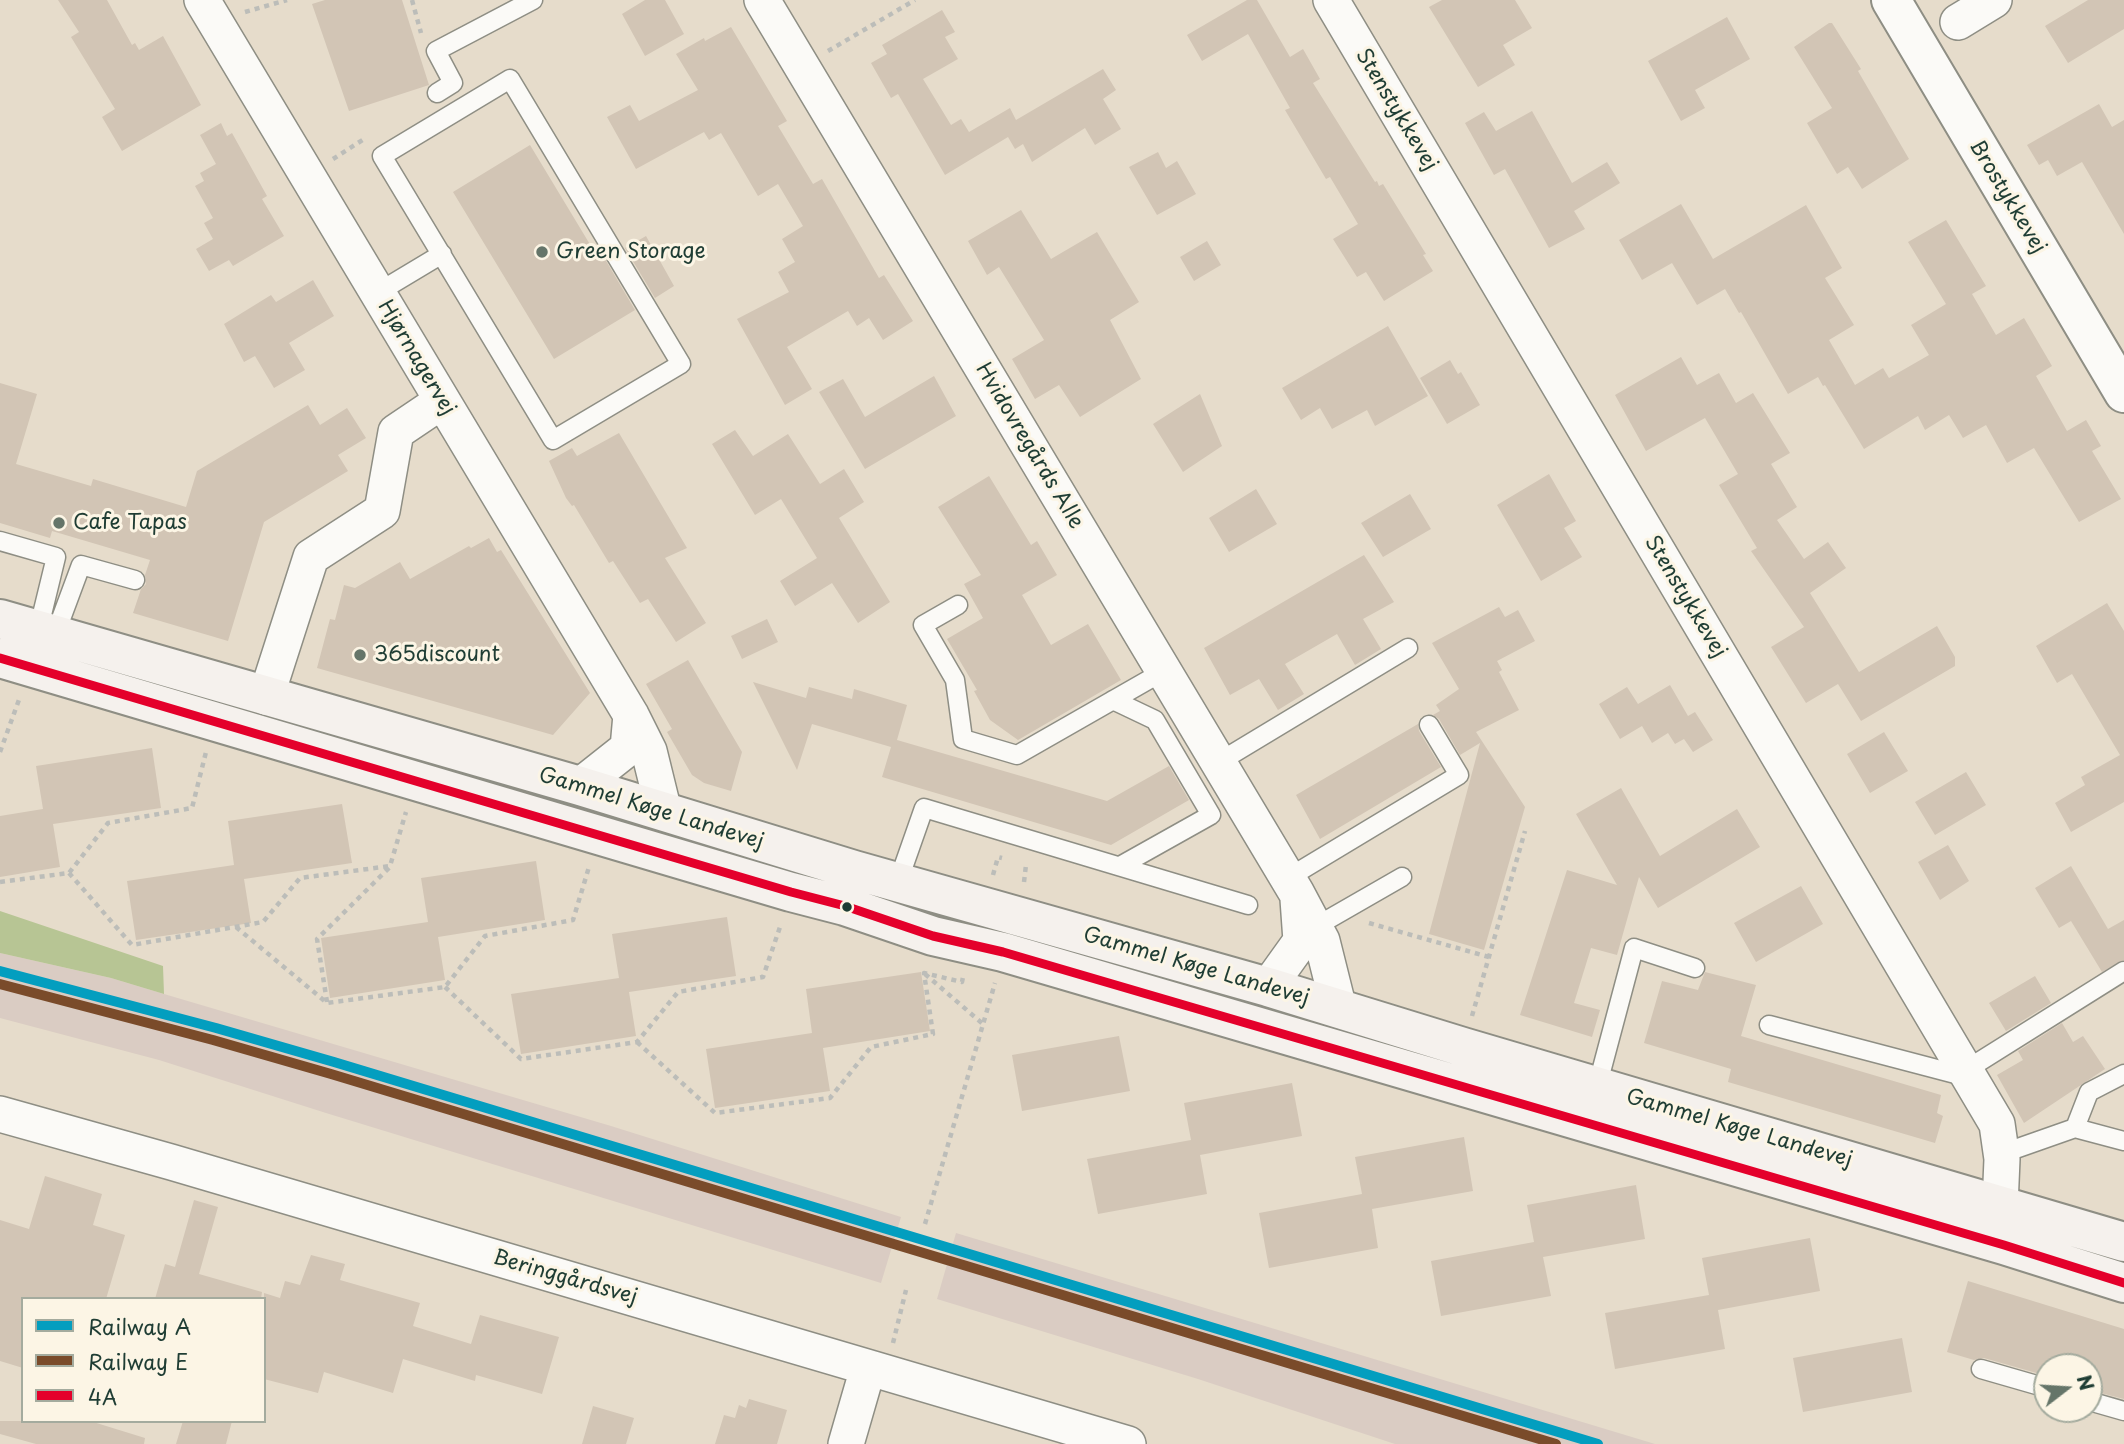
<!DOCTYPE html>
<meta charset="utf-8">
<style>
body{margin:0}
#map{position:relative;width:2124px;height:1444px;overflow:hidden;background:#e6dccb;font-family:"Playpen Sans",sans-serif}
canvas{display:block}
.legend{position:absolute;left:21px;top:1297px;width:245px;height:126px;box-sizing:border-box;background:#fcf5e5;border:2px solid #a4ab9e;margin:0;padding:9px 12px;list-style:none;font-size:21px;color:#1f3d34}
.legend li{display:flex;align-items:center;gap:14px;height:35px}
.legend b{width:35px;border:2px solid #a4ab9e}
.north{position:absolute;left:2033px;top:1353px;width:70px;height:70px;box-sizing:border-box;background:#fcf5e5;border:2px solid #a4ab9e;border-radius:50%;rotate:73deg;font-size:19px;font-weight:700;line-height:28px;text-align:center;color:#1f3d34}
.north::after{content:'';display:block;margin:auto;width:24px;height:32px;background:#657569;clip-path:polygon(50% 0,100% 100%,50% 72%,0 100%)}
</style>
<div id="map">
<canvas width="2124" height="1444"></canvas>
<ul class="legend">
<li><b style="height:9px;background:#039ebf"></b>Railway A</li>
<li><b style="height:9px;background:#7a4b2a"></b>Railway E</li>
<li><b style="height:9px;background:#e4002b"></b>4A</li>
</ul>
<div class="north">N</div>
</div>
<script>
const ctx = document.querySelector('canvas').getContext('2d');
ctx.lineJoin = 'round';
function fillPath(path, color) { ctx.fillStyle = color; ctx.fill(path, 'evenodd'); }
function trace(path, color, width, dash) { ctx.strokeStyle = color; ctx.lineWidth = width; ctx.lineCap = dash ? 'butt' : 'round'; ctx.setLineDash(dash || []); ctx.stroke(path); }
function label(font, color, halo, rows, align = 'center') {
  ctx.font = font + ' "Playpen Sans",sans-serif'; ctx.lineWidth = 6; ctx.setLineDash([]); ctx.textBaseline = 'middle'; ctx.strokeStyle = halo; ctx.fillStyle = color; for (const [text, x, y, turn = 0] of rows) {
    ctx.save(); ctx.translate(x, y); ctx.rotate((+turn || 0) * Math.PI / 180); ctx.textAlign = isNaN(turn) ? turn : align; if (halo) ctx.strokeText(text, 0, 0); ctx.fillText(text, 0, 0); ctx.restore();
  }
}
const industrial = new Path2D(`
 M 0,953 L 111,978 L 164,994 L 611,1126 L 901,1217 L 881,1283 L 326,1113 L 159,1060 L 0,1018 Z
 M 956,1233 L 1288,1333 L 1655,1444 L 1395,1444 L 1198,1379 L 937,1299 Z`);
const forest = new Path2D(`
 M 0,911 L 163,966 L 164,994 L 111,978 L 0,953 Z`);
const building = new Path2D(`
 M 58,0 L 107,0 L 132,45 L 135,43 L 139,50 L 163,36 L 201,105 L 122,151 L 102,117 L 115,109 L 71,37 L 79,32 Z
 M 325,0 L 402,0 L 429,85 L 349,111 L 312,4 Z
 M 645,0 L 665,0 L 684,34 L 645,56 L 622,14 Z
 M 1247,0 L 1257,0 L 1290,57 L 1303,49 L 1320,79 L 1313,83 L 1375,182 L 1377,181 L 1379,186 L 1383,184 L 1426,254 L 1423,255 L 1433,271 L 1384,301 L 1366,272 L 1357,277 L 1333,239 L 1358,224 L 1330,177 L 1326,179 L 1285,110 L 1290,108 L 1248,34 L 1202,61 L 1187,35 Z
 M 1442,0 L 1515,0 L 1532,28 L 1503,45 L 1515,65 L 1478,87 L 1429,7 Z
 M 2088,0 L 2124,0 L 2124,29 L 2068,63 L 2045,26 Z
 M 942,10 L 955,32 L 945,37 L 958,59 L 923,79 L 951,125 L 961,119 L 969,132 L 1010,108 L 1016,120 L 1103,69 L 1116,90 L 1103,99 L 1121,129 L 1095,145 L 1085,128 L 1032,162 L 1023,144 L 1015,149 L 1008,137 L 945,175 L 898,94 L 891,98 L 871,63 L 887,54 L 882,45 Z
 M 1727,17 L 1750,59 L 1695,90 L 1705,108 L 1681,121 L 1648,61 Z
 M 1829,23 L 1832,23 L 1861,69 L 1858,71 L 1909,159 L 1862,189 L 1848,167 L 1837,174 L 1807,123 L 1832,108 L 1794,47 Z
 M 731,27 L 787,121 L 778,126 L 813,184 L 822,179 L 879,278 L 884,275 L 913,321 L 883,340 L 869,318 L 857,326 L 848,311 L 787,347 L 812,389 L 785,405 L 737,319 L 789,292 L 778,272 L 795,262 L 782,239 L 803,226 L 778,184 L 758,196 L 721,133 L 709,140 L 704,132 L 636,169 L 607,117 L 630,105 L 639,121 L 698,90 L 676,54 L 704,38 L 705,41 Z
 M 2099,104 L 2112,127 L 2124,120 L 2124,234 L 2082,162 L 2057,176 L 2048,160 L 2039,165 L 2027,145 Z
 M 1532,111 L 1572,183 L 1607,162 L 1620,183 L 1574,211 L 1585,229 L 1549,248 L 1505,169 L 1494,175 L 1465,123 L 1484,112 L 1496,131 Z
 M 221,123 L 227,136 L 232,133 L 267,196 L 262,199 L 284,236 L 233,266 L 229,260 L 209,271 L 196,249 L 213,239 L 204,223 L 213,218 L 195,186 L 204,181 L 200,173 L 216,164 L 200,135 Z
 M 530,145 L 600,261 L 605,259 L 635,310 L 554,359 L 453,192 Z
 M 1158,152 L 1166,168 L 1177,161 L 1196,194 L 1157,215 L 1129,167 Z
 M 1681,204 L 1713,259 L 1806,205 L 1842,268 L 1825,278 L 1854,325 L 1829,340 L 1855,385 L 1883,368 L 1889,378 L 1929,355 L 1911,325 L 1946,304 L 1908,242 L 1946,220 L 1986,286 L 1972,294 L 1996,335 L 2024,318 L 2052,366 L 2036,376 L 2067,431 L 2086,420 L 2101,446 L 2092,451 L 2121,499 L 2079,522 L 2034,448 L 2007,463 L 1986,425 L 1963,438 L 1949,415 L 1925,430 L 1918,416 L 1864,449 L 1825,385 L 1823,386 L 1818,377 L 1788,394 L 1741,312 L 1739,313 L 1725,289 L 1697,305 L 1672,263 L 1642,280 L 1619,240 Z
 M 1021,210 L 1051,259 L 1097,232 L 1139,302 L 1110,320 L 1141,379 L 1080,417 L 1059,385 L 1035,399 L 1012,359 L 1044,340 L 999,267 L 987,275 L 968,241 Z
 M 646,236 L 674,286 L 655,298 L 625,248 Z
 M 1207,241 L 1221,265 L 1194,281 L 1180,257 Z
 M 313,280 L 334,316 L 289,343 L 305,370 L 274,388 L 255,356 L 244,362 L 224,324 L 271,295 L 276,302 Z
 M 1388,326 L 1428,396 L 1375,426 L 1367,410 L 1332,429 L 1320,408 L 1301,420 L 1282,388 Z
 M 1681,357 L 1697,385 L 1719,373 L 1736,403 L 1753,393 L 1790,453 L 1771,464 L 1797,507 L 1777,520 L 1804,559 L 1828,542 L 1846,568 L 1810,593 L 1859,672 L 1937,626 L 1955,657 L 1955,666 L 1861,721 L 1838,684 L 1806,703 L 1771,647 L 1804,627 L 1751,551 L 1757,548 L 1719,485 L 1738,474 L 1705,418 L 1646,451 L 1615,395 Z
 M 1450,360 L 1458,374 L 1461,372 L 1480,405 L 1447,424 L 1420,378 Z
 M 934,376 L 956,416 L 865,469 L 819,392 L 843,379 L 865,417 Z
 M 0,383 L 37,394 L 16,464 L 91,486 L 93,479 L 186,507 L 197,471 L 308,405 L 320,425 L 347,408 L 366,438 L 338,455 L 348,471 L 264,522 L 228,641 L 133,613 L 141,589 L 146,584 L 145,575 L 150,560 L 52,531 L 50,538 L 0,523 Z
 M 1200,394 L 1222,446 L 1183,472 L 1153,424 Z
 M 735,430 L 753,456 L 788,434 L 820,484 L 844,469 L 864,502 L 839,518 L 890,602 L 858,623 L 832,583 L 795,606 L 780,581 L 817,558 L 781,499 L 755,515 L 712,444 Z
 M 619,433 L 687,548 L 665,558 L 706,623 L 676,642 L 648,599 L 640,603 L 613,561 L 609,563 L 574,505 L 572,506 L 566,498 L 549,461 L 572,448 L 577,456 Z
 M 1549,474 L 1576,521 L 1564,528 L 1582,557 L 1541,581 L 1497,505 Z
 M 989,476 L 1031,545 L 1037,541 L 1057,575 L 1022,595 L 1051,645 L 1088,624 L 1121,680 L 1018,740 L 990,720 L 974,691 L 977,690 L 947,639 L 983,618 L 964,584 L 981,575 L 938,507 Z
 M 1256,489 L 1277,524 L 1229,552 L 1209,518 Z
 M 1410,494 L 1431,529 L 1383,557 L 1361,523 Z
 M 489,538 L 497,552 L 501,550 L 590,693 L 553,735 L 317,668 L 330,619 L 335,620 L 344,585 L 355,588 L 400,562 L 410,579 L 469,546 L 471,548 Z
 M 1364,555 L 1394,602 L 1363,619 L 1381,649 L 1355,665 L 1337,634 L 1285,664 L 1304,694 L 1278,710 L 1259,679 L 1230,695 L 1204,648 Z
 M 2107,603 L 2124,631 L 2124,802 L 2071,832 L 2055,803 L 2085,785 L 2081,777 L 2120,755 L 2072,674 L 2057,683 L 2036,646 Z
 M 1499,607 L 1505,617 L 1518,610 L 1535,641 L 1497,661 L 1502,670 L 1499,672 L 1519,710 L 1476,732 L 1525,807 L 1484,950 L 1429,934 L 1480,743 L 1460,755 L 1439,719 L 1433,715 L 1440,711 L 1436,705 L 1459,689 L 1432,643 Z
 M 767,619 L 778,642 L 742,659 L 731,636 Z
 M 688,660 L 742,752 L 731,791 L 704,783 L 692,775 L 667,732 L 672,729 L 646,684 Z
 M 753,682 L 806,698 L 809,687 L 852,699 L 854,689 L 907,705 L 897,740 L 1107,801 L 1169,766 L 1189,800 L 1111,845 L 882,777 L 891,747 L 812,724 L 797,770 Z
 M 1670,685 L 1688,716 L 1695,712 L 1713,740 L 1693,752 L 1684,739 L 1675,744 L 1668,733 L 1652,743 L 1642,726 L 1620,739 L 1599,704 L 1627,687 L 1638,704 Z
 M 1418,724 L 1419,731 L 1441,767 L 1320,839 L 1296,795 Z
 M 1884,732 L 1908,771 L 1870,793 L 1847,754 Z
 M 152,748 L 161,808 L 53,824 L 60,867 L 0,877 L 0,816 L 43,809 L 36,766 Z
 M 1966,772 L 1986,805 L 1935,835 L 1915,802 Z
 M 1621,788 L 1660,856 L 1737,809 L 1760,847 L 1658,908 L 1639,877 L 1617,955 L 1591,948 L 1574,1003 L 1600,1010 L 1592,1037 L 1520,1015 L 1567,870 L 1617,885 L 1576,814 Z
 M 342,804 L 352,863 L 244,879 L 251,923 L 136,940 L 127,881 L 234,865 L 228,821 Z
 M 1948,845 L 1969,881 L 1940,900 L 1918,862 Z
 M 536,861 L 545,920 L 438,937 L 445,980 L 330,998 L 321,938 L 428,922 L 421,878 Z
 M 2071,866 L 2108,929 L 2124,920 L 2124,960 L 2102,972 L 2071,921 L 2059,928 L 2035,888 Z
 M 1801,886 L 1823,924 L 1756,962 L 1734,923 Z
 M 727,917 L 736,976 L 629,992 L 636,1036 L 521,1054 L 511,994 L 619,978 L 612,934 Z
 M 921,972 L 930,1031 L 823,1048 L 830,1091 L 715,1108 L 706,1049 L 812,1033 L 806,989 Z
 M 1705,972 L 1756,985 L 1741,1036 L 1941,1095 L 1937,1113 L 1943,1116 L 1935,1143 L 1728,1082 L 1731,1069 L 1644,1043 L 1662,981 L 1698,990 Z
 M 2035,976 L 2051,1003 L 2006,1031 L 1989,1003 Z
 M 2062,1023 L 2073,1042 L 2083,1036 L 2105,1069 L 2024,1123 L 1997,1075 L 2023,1060 L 2018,1051 Z
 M 1119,1036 L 1130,1091 L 1022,1111 L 1012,1055 Z
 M 1292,1083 L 1302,1136 L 1200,1155 L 1207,1194 L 1098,1214 L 1087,1159 L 1191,1140 L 1184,1103 Z
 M 1464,1137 L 1473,1191 L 1372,1209 L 1378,1248 L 1269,1268 L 1259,1213 L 1362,1194 L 1355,1157 Z
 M 45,1176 L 102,1194 L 93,1225 L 125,1235 L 106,1299 L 23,1299 L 23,1368 L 0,1361 L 0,1220 L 29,1229 Z
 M 1636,1185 L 1645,1239 L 1543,1257 L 1551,1296 L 1441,1316 L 1431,1261 L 1534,1242 L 1527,1205 Z
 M 194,1200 L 218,1207 L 199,1274 L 262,1292 L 261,1299 L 155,1299 L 165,1264 L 175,1267 Z
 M 1810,1238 L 1820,1291 L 1718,1310 L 1725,1349 L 1615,1369 L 1605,1313 L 1709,1295 L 1702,1258 Z
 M 311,1255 L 345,1264 L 340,1280 L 420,1303 L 413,1326 L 471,1344 L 480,1315 L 559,1337 L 542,1394 L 476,1375 L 475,1381 L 403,1359 L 393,1393 L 324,1372 L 318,1393 L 264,1379 L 264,1293 L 280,1298 L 285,1281 L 300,1285 Z
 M 1968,1281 L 2124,1329 L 2124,1399 L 2089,1390 L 2089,1367 L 2047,1367 L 2047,1376 L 1984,1358 L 1974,1360 L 1947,1352 Z
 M 1902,1338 L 1912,1392 L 1803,1412 L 1793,1358 Z
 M 749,1399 L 787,1410 L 777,1444 L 715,1444 L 724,1415 L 735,1418 L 739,1405 L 746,1408 Z
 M 593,1406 L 634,1418 L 626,1444 L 582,1444 Z
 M 0,1421 L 90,1421 L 145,1438 L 144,1444 L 36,1444 L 0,1434 Z
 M 183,1421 L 232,1421 L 226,1444 L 176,1444 Z`);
const path = new Path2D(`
 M 412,0 L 421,33
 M 245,12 L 287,0
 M 828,51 L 915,0
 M 333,159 L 364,139
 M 0,752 L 20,697
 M 69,873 L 132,945 L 263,922 L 300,878 L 390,866 L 406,812
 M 993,875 L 998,857 L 1002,858
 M 0,882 L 69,873 L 108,823 L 192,808 L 206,752
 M 1024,882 L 1026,865 L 1024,865
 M 1369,923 L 1489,957
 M 236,927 L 327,1003 L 445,987 L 485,936 L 573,920 L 589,867
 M 925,974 L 983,1024
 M 445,987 L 521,1059 L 637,1042 L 678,992 L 763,977 L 781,924
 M 327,1002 L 317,939 L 390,867
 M 1472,1016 L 1525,831
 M 637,1042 L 715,1113 L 830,1098 L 871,1047 L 933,1034 L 924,973 L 962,982 L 963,977
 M 925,1224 L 995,983
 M 893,1343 L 906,1290`);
const service = new Path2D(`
 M 510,79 L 681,364 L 553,440 L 382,156 Z
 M 437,93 L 453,83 L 436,51 L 533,0
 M 377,293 L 442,254
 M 0,541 L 56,557 L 38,631
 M 958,605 L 923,625 L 955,680 L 963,739 L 1017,755 L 1164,671
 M 55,635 L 81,565 L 135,580
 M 1113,700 L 1155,720 L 1211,815 L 1120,866
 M 1219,762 L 1408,648
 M 1288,878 L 1459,775 L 1429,725
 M 898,882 L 924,808 L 1248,905
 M 1315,927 L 1402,877
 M 1769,1025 L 1967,1077
 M 1966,1070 L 2124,971
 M 1597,1087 L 1634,948 L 1695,968
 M 2075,1128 L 2124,1141
 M 2001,1154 L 2075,1128 L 2089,1092 L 2124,1074
 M 1981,1369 L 2047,1388
 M 2089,1401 L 2124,1411`);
const minor = new Path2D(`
 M 202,0 L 631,715 L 649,751 L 664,812
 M 762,0 L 1296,892 L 1322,941 L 1339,1009
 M 1331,0 L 1997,1124 L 2002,1159 L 2000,1206
 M 1958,22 L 1994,0
 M 266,697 L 311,557 L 382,511 L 396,432 L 442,401
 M 580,786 L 628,748 L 631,715
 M 1268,987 L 1301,941 L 1298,899
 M 0,1114 L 171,1162 L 1128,1444
 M 846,1444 L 868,1368`);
const tertiary = new Path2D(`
 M 1891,0 L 2124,393`);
const secondary = new Path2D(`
 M 0,619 L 580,786 L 854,870 L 1268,987 L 1463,1047 L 2124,1242
 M 0,658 L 791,892 L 845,906 L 933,936 L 1003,952 L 2004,1245 L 2124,1283`);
const bus1 = new Path2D(`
 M 0,658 L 791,892 L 845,906 L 933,936 L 1003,952 L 2004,1245 L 2124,1283`);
const rail1 = new Path2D(`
 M 0,971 L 216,1028 L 334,1062 L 1598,1444`);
const rail2 = new Path2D(`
 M 0,984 L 213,1040 L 331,1074 L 1556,1444`);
const markers = [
 [542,252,7,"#657569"],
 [59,523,7,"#657569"],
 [360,655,7,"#657569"],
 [847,907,6,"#1f3d34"]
];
const streetNames = [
 ["Stenstykkevej",1396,110,59],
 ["Brostykkevej",2007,197,59],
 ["Hjørnagervej",416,358,59],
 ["Hvidovregårds Alle",1029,446,59],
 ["Stenstykkevej",1685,597,59],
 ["Gammel Køge Landevej",651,809,17],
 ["Gammel Køge Landevej",1196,967,16],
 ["Gammel Køge Landevej",1739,1129,16],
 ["Beringgårdsvej",565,1278,16]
];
const poiNames = [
 ["Green Storage",556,252],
 ["Cafe Tapas",73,523],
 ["365discount",374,655]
];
fillPath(industrial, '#daccc3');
fillPath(forest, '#b7c594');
fillPath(building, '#d2c5b5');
trace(service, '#8e8e84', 21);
trace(minor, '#8e8e84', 38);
trace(tertiary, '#8e8e84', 42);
trace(secondary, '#8e8e84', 42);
trace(path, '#bcbdb9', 4.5, [5, 5]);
trace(service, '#fbfaf7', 18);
trace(minor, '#fbfaf7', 35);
trace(tertiary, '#fbfaf7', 38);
trace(secondary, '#f5f1ed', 38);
trace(bus1, '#e4002b', 9);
trace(rail1, '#039ebf', 10);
trace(rail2, '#7a4b2a', 10);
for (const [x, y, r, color] of markers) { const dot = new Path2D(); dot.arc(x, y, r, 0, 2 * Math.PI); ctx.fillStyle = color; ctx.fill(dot); trace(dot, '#fcf5e5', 2.5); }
label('21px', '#1f3d34', '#fcf5e5', streetNames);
label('21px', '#1f3d34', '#fcf5e5', poiNames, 'left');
</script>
